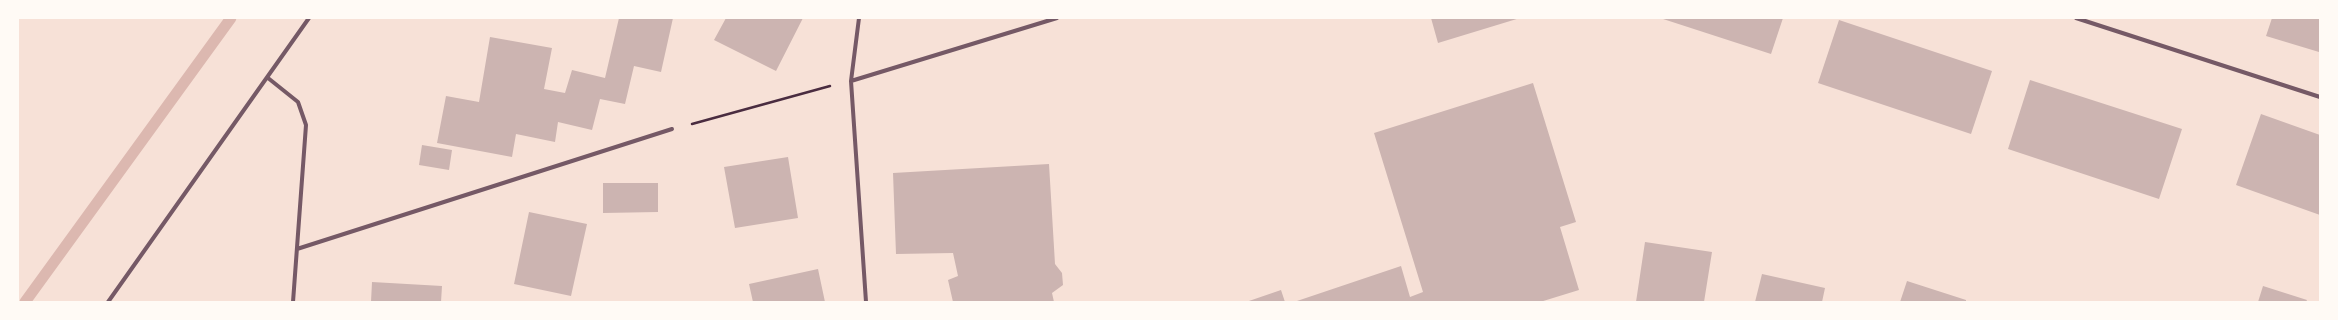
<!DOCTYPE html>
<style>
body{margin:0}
#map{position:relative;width:2338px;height:320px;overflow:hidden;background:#f7e1d7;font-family:"Roboto Serif",serif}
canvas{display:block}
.frame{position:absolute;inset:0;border:19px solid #fffaf5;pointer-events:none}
</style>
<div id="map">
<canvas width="2338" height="320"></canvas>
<div class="frame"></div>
</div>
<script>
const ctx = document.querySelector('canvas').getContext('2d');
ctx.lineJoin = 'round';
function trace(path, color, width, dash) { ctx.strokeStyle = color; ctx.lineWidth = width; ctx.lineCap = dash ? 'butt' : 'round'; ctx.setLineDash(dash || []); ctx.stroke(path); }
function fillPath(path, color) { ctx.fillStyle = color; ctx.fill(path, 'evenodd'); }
const stream = new Path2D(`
 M 25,302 L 231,18`);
const building = new Path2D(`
 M 619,18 L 673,18 L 661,72 L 634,66 L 625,104 L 600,99 L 592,130 L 558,122 L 555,142 L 516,134 L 512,157 L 437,143 L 446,96 L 479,102 L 490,37 L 552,48 L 544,89 L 565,93 L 572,70 L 605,78 Z
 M 726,18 L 803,18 L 776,71 L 714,40 Z
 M 1431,18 L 1520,18 L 1438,43 Z
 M 1660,18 L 1783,18 L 1771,54 Z
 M 2272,18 L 2320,18 L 2319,52 L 2266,36 Z
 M 1839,20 L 1992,71 L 1971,134 L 1818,83 Z
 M 2030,80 L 2182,129 L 2159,199 L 2008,149 Z
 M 1533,83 L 1576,222 L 1560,227 L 1579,290 L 1540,302 L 1294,302 L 1401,266 L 1410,297 L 1423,292 L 1374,133 Z
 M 2261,114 L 2320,135 L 2320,215 L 2236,185 Z
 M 422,145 L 452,150 L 449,170 L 419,165 Z
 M 788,157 L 798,218 L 735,228 L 724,167 Z
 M 1049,164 L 1055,264 L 1062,273 L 1063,285 L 1052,293 L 1054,302 L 953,302 L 948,280 L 958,276 L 953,253 L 896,254 L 893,173 Z
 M 603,183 L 658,183 L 658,212 L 603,213 Z
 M 529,212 L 587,224 L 571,296 L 514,284 Z
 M 1645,242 L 1712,252 L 1704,302 L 1636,302 Z
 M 818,269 L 825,302 L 753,302 L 749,284 Z
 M 1762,274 L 1825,288 L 1822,302 L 1755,302 Z
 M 1907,281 L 1966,300 L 1966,302 L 1900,302 Z
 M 372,282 L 442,286 L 441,302 L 371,302 Z
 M 2263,286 L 2307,300 L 2306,302 L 2258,302 Z
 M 1281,290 L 1285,302 L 1246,302 Z`);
const path = new Path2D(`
 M 692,124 L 830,86`);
const minor = new Path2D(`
 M 859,18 L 851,81 L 866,302
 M 2076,18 L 2320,97
 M 268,78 L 298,102 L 306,125 L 293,302
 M 851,81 L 1057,18
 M 297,249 L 672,129
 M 108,302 L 309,18`);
trace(stream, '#dcb8b0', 11);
fillPath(building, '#ccb4b1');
trace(path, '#4a2c40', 2.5);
trace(minor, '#755966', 4);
</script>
